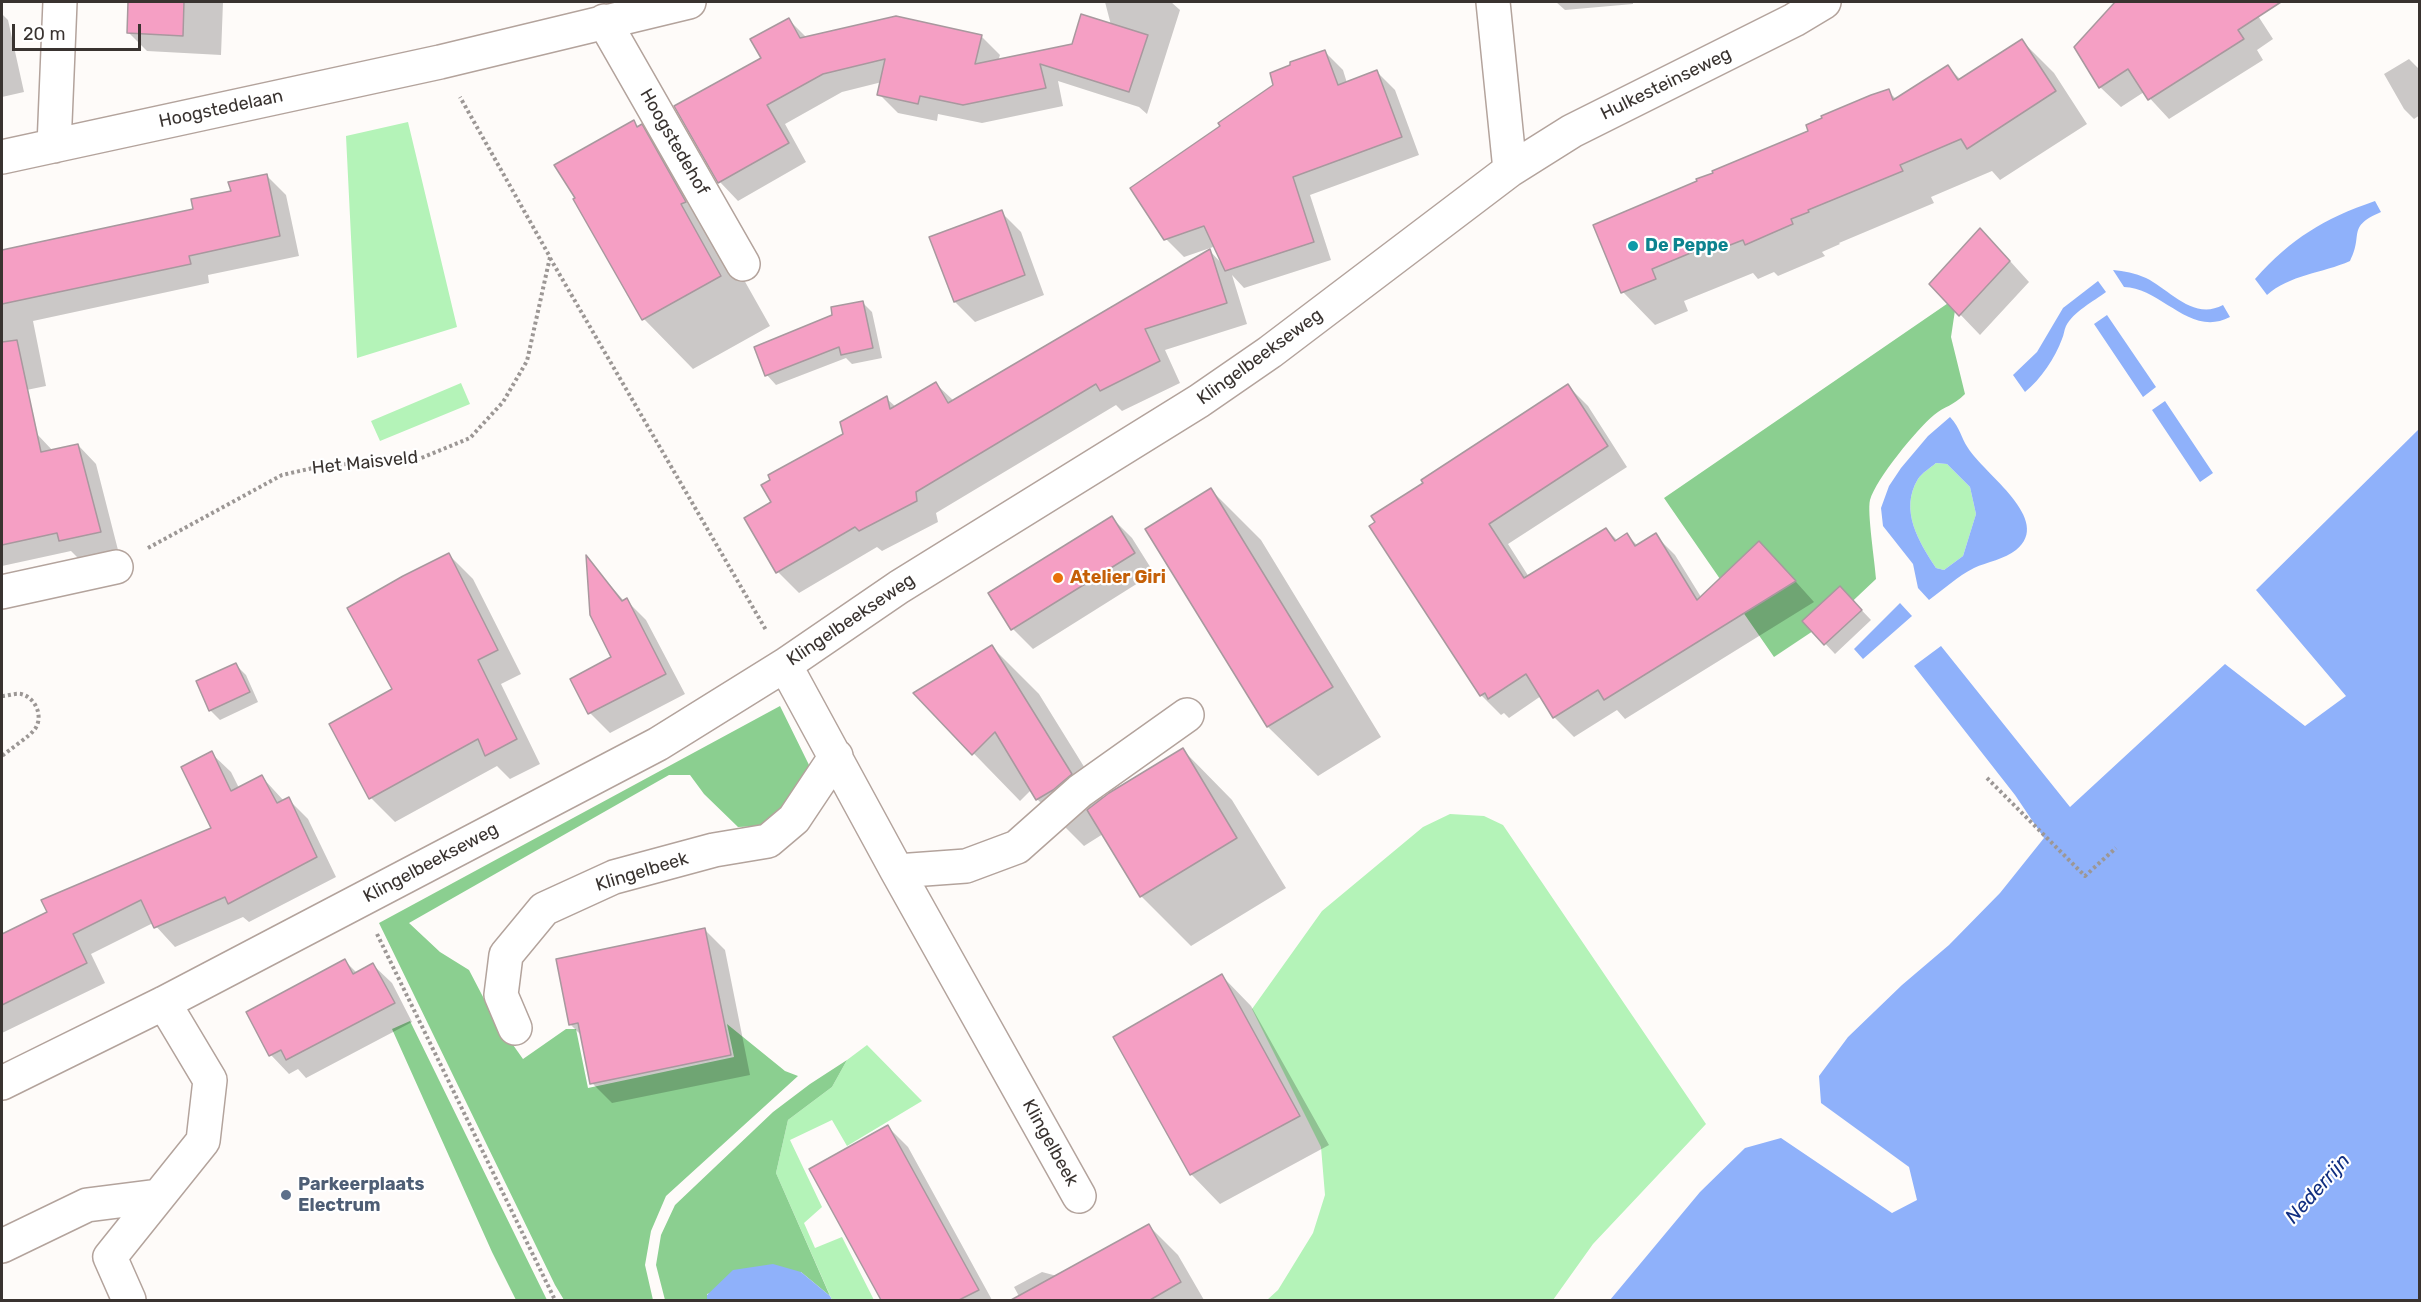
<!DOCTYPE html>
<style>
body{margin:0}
#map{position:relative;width:2421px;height:1302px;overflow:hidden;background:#fefbf9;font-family:Rubik,sans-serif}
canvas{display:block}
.frame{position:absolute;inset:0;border:3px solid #393330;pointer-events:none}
.scale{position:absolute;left:12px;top:24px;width:129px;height:27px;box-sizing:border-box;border:3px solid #393330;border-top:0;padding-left:8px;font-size:18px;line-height:21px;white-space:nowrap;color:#393330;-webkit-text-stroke:4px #fff;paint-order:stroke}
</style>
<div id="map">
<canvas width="2421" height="1302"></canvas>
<div class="frame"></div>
<div class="scale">20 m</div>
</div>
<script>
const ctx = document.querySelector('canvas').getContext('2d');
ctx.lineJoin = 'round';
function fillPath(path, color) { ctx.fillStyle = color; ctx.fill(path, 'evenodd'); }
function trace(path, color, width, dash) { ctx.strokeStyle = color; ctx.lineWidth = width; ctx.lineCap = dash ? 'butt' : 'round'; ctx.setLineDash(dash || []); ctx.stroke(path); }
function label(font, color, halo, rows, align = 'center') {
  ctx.font = font + ' Rubik,sans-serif'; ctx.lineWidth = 4.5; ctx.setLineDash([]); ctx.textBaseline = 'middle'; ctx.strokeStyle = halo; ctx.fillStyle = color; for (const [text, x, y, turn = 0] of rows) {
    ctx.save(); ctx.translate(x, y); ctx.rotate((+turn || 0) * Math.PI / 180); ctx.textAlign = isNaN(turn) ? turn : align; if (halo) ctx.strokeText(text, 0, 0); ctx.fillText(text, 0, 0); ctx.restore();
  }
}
const green = new Path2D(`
 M 408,122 L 457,327 L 357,358 L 346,136 Z
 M 461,383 L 470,404 L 380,441 L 371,421 Z
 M 1936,463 L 1947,464 L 1970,487 L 1976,514 L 1963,556 L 1944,570 L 1936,568 C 1919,542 1899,510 1918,479 C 1922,473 1930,468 1936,463 Z
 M 1450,814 L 1484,816 L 1503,825 L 1706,1124 L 1593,1244 L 1553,1300 L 1267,1300 L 1278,1290 L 1313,1233 L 1325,1195 L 1321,1147 L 1252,1009 L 1322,911 L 1423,827 Z
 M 867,1045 L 922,1101 L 847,1146 L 832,1120 L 790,1140 L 822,1207 L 804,1223 L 815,1248 L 842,1237 L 874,1300 L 832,1300 L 776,1173 L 788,1120 L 832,1087 L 847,1060 Z`);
const forest = new Path2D(`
 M 1957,297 L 1951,337 L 1965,394 C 1953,406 1945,406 1934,415 C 1917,429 1876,479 1870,500 C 1867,512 1875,563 1876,579 L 1840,613 L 1774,657 L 1664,498 Z
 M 780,706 L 810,767 L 790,807 L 763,826 L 738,827 L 704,794 L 690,775 L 669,775 L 409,923 L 440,952 L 469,970 L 494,1018 L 523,1059 L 566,1029 L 576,1029 L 588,1088 L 734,1057 L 727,1024 L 785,1071 L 798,1076 L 666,1196 L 651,1231 L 645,1265 L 653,1300 L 564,1300 L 555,1285 L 379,923 Z
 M 410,1021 L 547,1300 L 516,1300 L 492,1252 L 392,1029 Z
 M 847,1060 L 832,1087 L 788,1120 L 776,1173 L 830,1296 L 801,1272 L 707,1294 L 707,1300 L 665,1300 L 656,1265 L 661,1235 L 675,1205 L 773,1112 L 810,1084 Z`);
const water = new Path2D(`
 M 2375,201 L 2381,212 C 2346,227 2364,234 2350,261 C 2323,273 2289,275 2267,295 L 2255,279 C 2292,238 2323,219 2375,201 Z
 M 2113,270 C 2124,271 2135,273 2146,278 C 2169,289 2193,321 2223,305 L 2230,317 C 2190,338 2162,288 2124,287 Z
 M 2098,281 L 2106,292 C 2094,301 2073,312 2066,326 C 2064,330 2064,335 2062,339 C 2055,358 2041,379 2025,392 L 2013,375 L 2037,352 L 2063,308 Z
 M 2107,315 L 2156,387 L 2143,397 L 2094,324 Z
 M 2165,401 L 2213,473 L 2200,482 L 2152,410 Z
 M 1950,417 C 1961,429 1960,436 1968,448 C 1984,474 2054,520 2016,550 C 2005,559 1987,562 1974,568 C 1958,576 1944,589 1929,600 L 1918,588 L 1913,564 L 1883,526 L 1881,508 L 1889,486 L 1901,468 L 1928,436 ZM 1936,463 L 1947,464 L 1970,487 L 1976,514 L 1963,556 L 1944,570 L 1936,568 C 1919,542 1899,510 1918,479 C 1922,473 1930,468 1936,463 Z
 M 2419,429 L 2419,1300 L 1610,1300 L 1700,1192 L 1745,1148 L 1781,1138 L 1892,1213 L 1917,1200 L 1909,1167 L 1821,1103 L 1819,1076 L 1848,1037 L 1902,985 L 1949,945 L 2000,893 L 2044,838 L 2015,795 L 1914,666 L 1941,646 L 2070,807 L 2225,664 L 2305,726 L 2346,696 L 2256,590 Z
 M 1900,603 L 1912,616 L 1863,659 L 1854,649 Z
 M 773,1264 L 801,1272 L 830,1296 L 832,1300 L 707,1300 L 707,1295 L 733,1270 Z`);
const shadow = new Path2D(`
 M 130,2 L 223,2 L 221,55 L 147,51 L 129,33 Z
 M 1105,2 L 1171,2 L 1180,10 L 1147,114 L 1139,107 L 1058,81 L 1063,106 L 982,123 L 938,114 L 937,121 L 898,113 L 879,94 L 882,82 L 842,92 L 785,124 L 806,162 L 738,201 L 720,182 L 676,107 L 763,58 L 789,20 L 807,38 L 981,36 L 1000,55 L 998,61 L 1073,45 L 1111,25 Z
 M 1556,2 L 1633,2 L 1633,4 L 1565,10 Z
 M 2117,2 L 2249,2 L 2273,39 L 2257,50 L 2263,60 L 2169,119 L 2144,92 L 2121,107 L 2100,87 L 2076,47 Z
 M 2,14 L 8,20 L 24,92 L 2,97 Z
 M 2022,41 L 2054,73 L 2087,124 L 2000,180 L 1992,171 L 1931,197 L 1934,203 L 1839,243 L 1840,244 L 1822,252 L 1825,256 L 1778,276 L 1774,272 L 1758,279 L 1753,273 L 1684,301 L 1688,311 L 1655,325 L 1623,292 L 1595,226 L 1699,182 L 1810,131 L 1888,91 L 1897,100 L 1948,67 L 1961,80 Z
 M 1325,52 L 1343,70 L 1347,83 L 1377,72 L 1395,90 L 1419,155 L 1310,195 L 1331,260 L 1244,288 L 1232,275 L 1247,324 L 1165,350 L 1180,383 L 1122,411 L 1116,405 L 936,513 L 938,522 L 882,551 L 877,547 L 799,593 L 778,572 L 746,519 L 773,503 L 886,398 L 896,407 L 936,384 L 954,401 L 1210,251 L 1223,265 L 1216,246 L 1184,257 L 1166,239 Z
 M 2409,59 L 2420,70 L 2420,115 L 2414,119 L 2404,109 L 2384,74 Z
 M 633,122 L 639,127 L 641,126 L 691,176 L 730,255 L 770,326 L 693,369 L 644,319 L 575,200 Z
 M 266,175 L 286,195 L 299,256 L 208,275 L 209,283 L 33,321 L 46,386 L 7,394 L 2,388 L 2,252 L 195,210 Z
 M 1001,212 L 1021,232 L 1044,295 L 975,322 L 955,302 L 931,237 Z
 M 2000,250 L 2029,282 L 1980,335 L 1931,284 Z
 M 862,302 L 872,312 L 882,358 L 852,364 L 846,358 L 776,385 L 767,375 L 756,347 L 834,316 Z
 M 1568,386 L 1588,406 L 1627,467 L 1508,544 L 1529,577 L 1606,529 L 1618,541 L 1627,535 L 1638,546 L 1655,535 L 1675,555 L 1701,597 L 1779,563 L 1814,602 L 1625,719 L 1617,710 L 1574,737 L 1554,717 L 1541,696 L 1509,718 L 1504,713 L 1501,715 L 1481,695 L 1384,546 Z
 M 36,433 L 53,451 L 78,445 L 96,464 L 118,550 L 79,559 L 71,551 L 2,566 L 2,440 Z
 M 1211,490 L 1261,540 L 1381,737 L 1318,776 L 1268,727 L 1147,529 Z
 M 1112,518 L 1132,538 L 1154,573 L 1033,649 L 1013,629 Z
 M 449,555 L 473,579 L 521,674 L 501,684 L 540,764 L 510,779 L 497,766 L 395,822 L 371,798 L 331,725 L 394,690 Z
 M 587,559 L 624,601 L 626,600 L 646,620 L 685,694 L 610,733 L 590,713 L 613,658 Z
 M 1850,598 L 1871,620 L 1835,654 L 1804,621 Z
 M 992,647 L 1039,694 L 1104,799 L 1183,750 L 1232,800 L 1286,888 L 1191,946 L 1141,896 L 1103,834 L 1084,846 L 1037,799 L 1031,790 L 1020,801 L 915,693 Z
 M 236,665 L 246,675 L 258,702 L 220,720 L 210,710 Z
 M 211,753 L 231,772 L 239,788 L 262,777 L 284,801 L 288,799 L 308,819 L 336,877 L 249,922 L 243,917 L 175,947 L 153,923 L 91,954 L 105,983 L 2,1033 L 2,935 L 49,913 L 213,829 Z
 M 705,930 L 725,950 L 750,1075 L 612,1103 L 592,1083 L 582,1036 L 570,1024 Z
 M 345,961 L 357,973 L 373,965 L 392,983 L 412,1022 L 306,1078 L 298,1069 L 289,1074 L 271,1055 L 248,1013 Z
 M 1222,976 L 1251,1006 L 1329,1145 L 1220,1204 L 1191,1174 Z
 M 888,1127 L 908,1147 L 992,1300 L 883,1300 L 811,1169 Z
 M 1149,1226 L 1178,1255 L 1204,1300 L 1021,1300 L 1014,1287 L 1042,1272 L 1057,1276 Z`);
const building = new Path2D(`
 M 128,2 L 184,2 L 183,36 L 127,33 Z
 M 2115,2 L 2281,2 L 2238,30 L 2244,39 L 2148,100 L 2128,69 L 2099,88 L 2074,47 Z
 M 1081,14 L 1148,35 L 1129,92 L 1040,64 L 1046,88 L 963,105 L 920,96 L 918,104 L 877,95 L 885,59 L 823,74 L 767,105 L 789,143 L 718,183 L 674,106 L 761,58 L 750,39 L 789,18 L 800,38 L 896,16 L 982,35 L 975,64 L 1072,44 Z
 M 2022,39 L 2056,91 L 1967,149 L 1961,139 L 1900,165 L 1903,171 L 1808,210 L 1809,212 L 1791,219 L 1793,224 L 1770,234 L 1745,245 L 1743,240 L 1725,247 L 1722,240 L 1652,269 L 1656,279 L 1621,293 L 1593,225 L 1697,181 L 1696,179 L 1713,173 L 1712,171 L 1808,131 L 1806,125 L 1822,118 L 1821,116 L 1871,95 L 1889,89 L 1893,100 L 1948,65 L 1958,80 Z
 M 1325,50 L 1338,85 L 1377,70 L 1402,137 L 1293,177 L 1314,242 L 1225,271 L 1204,226 L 1164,240 L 1130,188 L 1220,126 L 1218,123 L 1273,85 L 1270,73 L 1290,65 L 1290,62 Z
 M 634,120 L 637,127 L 642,124 L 686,202 L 681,204 L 721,276 L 642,320 L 573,199 L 575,198 L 554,165 Z
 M 267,174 L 280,236 L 189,256 L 191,264 L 2,304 L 2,250 L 193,209 L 191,199 L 231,191 L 228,182 Z
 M 1002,210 L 1025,275 L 954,302 L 929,237 Z
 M 1980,228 L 2010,261 L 1959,316 L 1929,284 Z
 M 1210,249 L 1227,303 L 1145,329 L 1160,361 L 1100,391 L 1096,384 L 916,492 L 917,501 L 859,531 L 855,527 L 776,573 L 744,518 L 771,502 L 761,485 L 770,480 L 768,475 L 843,434 L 840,422 L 887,396 L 890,409 L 936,382 L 948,403 Z
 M 863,301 L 873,348 L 841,355 L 839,347 L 765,376 L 754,347 L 832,315 L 831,307 Z
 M 17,340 L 41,452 L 78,444 L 101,532 L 59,541 L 57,533 L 2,545 L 2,342 Z
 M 1568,384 L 1608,446 L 1489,524 L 1524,578 L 1606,528 L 1615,541 L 1627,533 L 1635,546 L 1656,533 L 1697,600 L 1759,541 L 1796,581 L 1604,700 L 1598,690 L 1553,718 L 1526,674 L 1488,699 L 1485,693 L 1480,696 L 1369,526 L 1375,522 L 1371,516 L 1423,483 L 1421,480 Z
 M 1211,488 L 1333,687 L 1267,727 L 1145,529 Z
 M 1112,516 L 1135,553 L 1011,630 L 988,593 Z
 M 449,553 L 498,650 L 478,660 L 517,739 L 485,756 L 478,739 L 369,799 L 329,724 L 392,689 L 347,608 L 403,576 Z
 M 586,555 L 622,601 L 627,598 L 666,674 L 588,714 L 570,679 L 611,657 L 590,615 Z
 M 1840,586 L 1862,610 L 1824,645 L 1802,621 Z
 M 992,645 L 1072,774 L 1053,790 L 1036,800 L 995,732 L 972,755 L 913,693 Z
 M 236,663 L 250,692 L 209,711 L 196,681 Z
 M 1183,748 L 1237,838 L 1140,897 L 1087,810 L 1109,793 Z
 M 212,751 L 231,791 L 262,775 L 277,803 L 289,797 L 317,857 L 228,904 L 225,897 L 154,928 L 141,900 L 73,934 L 87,963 L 2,1005 L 2,934 L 47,912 L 41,900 L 211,828 L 181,767 Z
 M 705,928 L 731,1055 L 590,1084 L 578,1023 L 569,1025 L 556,959 Z
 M 345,959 L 353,974 L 373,963 L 395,1003 L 286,1060 L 281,1050 L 269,1056 L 246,1012 Z
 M 1222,974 L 1300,1116 L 1190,1175 L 1113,1037 Z
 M 888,1125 L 979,1290 L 959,1300 L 881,1300 L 809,1169 Z
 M 1149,1224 L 1181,1282 L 1150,1300 L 1011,1300 Z`);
const path = new Path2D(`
 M 550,258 L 766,630
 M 148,548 L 282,475 L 326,465 L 414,461 L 470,438 L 503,402 L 527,361 L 550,257 L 460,97
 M 2,696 C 7,696 15,693 21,694 C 35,697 44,716 35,729 C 29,737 10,749 2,756
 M 1987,778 L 2085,876 L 2116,848
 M 377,934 L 555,1300`);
const minor = new Path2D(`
 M 1493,2 L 1510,170
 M 604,21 L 743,264
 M 54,146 L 60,2
 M 2,157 L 440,62 L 689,2
 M 2,592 L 116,567
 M 785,665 L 897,871 L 1079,1196
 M 897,871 L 966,866 L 1017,847 L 1080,791 L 1187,715
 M 515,1028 L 501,995 L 506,955 L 544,909 L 614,877 L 714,850 L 768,841 L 794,819 L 836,756
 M 2,1083 L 164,1003 L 658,744 L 785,665 L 899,587 L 1199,401 L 1270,352 L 1510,170 L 1572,131 L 1794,20 L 1824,2
 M 2,1246 L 87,1205 L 158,1196
 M 129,1300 L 110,1257 L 203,1141 L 210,1080 L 164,1003`);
const markers = [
 [1633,246,6,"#0f9aa8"],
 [1058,578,6,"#e8710a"],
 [286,1195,6,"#5c6f8a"]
];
const streetNames = [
 ["Hulkesteinseweg",1666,84,-26],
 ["Hoogstedelaan",221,109,-12],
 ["Hoogstedehof",674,142,60],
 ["Klingelbeekseweg",1260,357,-36],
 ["Het Maisveld",365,463,-6],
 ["Klingelbeekseweg",851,620,-34],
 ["Klingelbeekseweg",431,863,-28],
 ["Klingelbeek",642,872,-17],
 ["Klingelbeek",1050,1143,61]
];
const cultureNames = [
 ["De Peppe",1645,246]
];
const foodNames = [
 ["Atelier Giri",1070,578]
];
const serviceNames = [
 ["Parkeerplaats",298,1185],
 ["Electrum",298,1206]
];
const waterNames = [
 ["Nederrijn",2318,1189,-48]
];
fillPath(green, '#b4f3b8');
fillPath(forest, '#8bcf90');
fillPath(water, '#8fb1fa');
fillPath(shadow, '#0003');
fillPath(building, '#f59fc4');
trace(building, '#a8989e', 1.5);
trace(minor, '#b3a39c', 36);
trace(path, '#9c9795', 4, [3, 3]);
trace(minor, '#fff', 33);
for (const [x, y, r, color] of markers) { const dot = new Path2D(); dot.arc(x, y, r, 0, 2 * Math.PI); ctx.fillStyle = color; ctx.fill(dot); trace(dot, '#fff', 2); }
label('18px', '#393330', '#fff', streetNames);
label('bold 18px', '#0d838f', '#fff', cultureNames, 'left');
label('bold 18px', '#c56008', '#fff', foodNames, 'left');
label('bold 18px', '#4e5e75', '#fff', serviceNames, 'left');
label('italic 20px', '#112f81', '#fff', waterNames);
</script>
